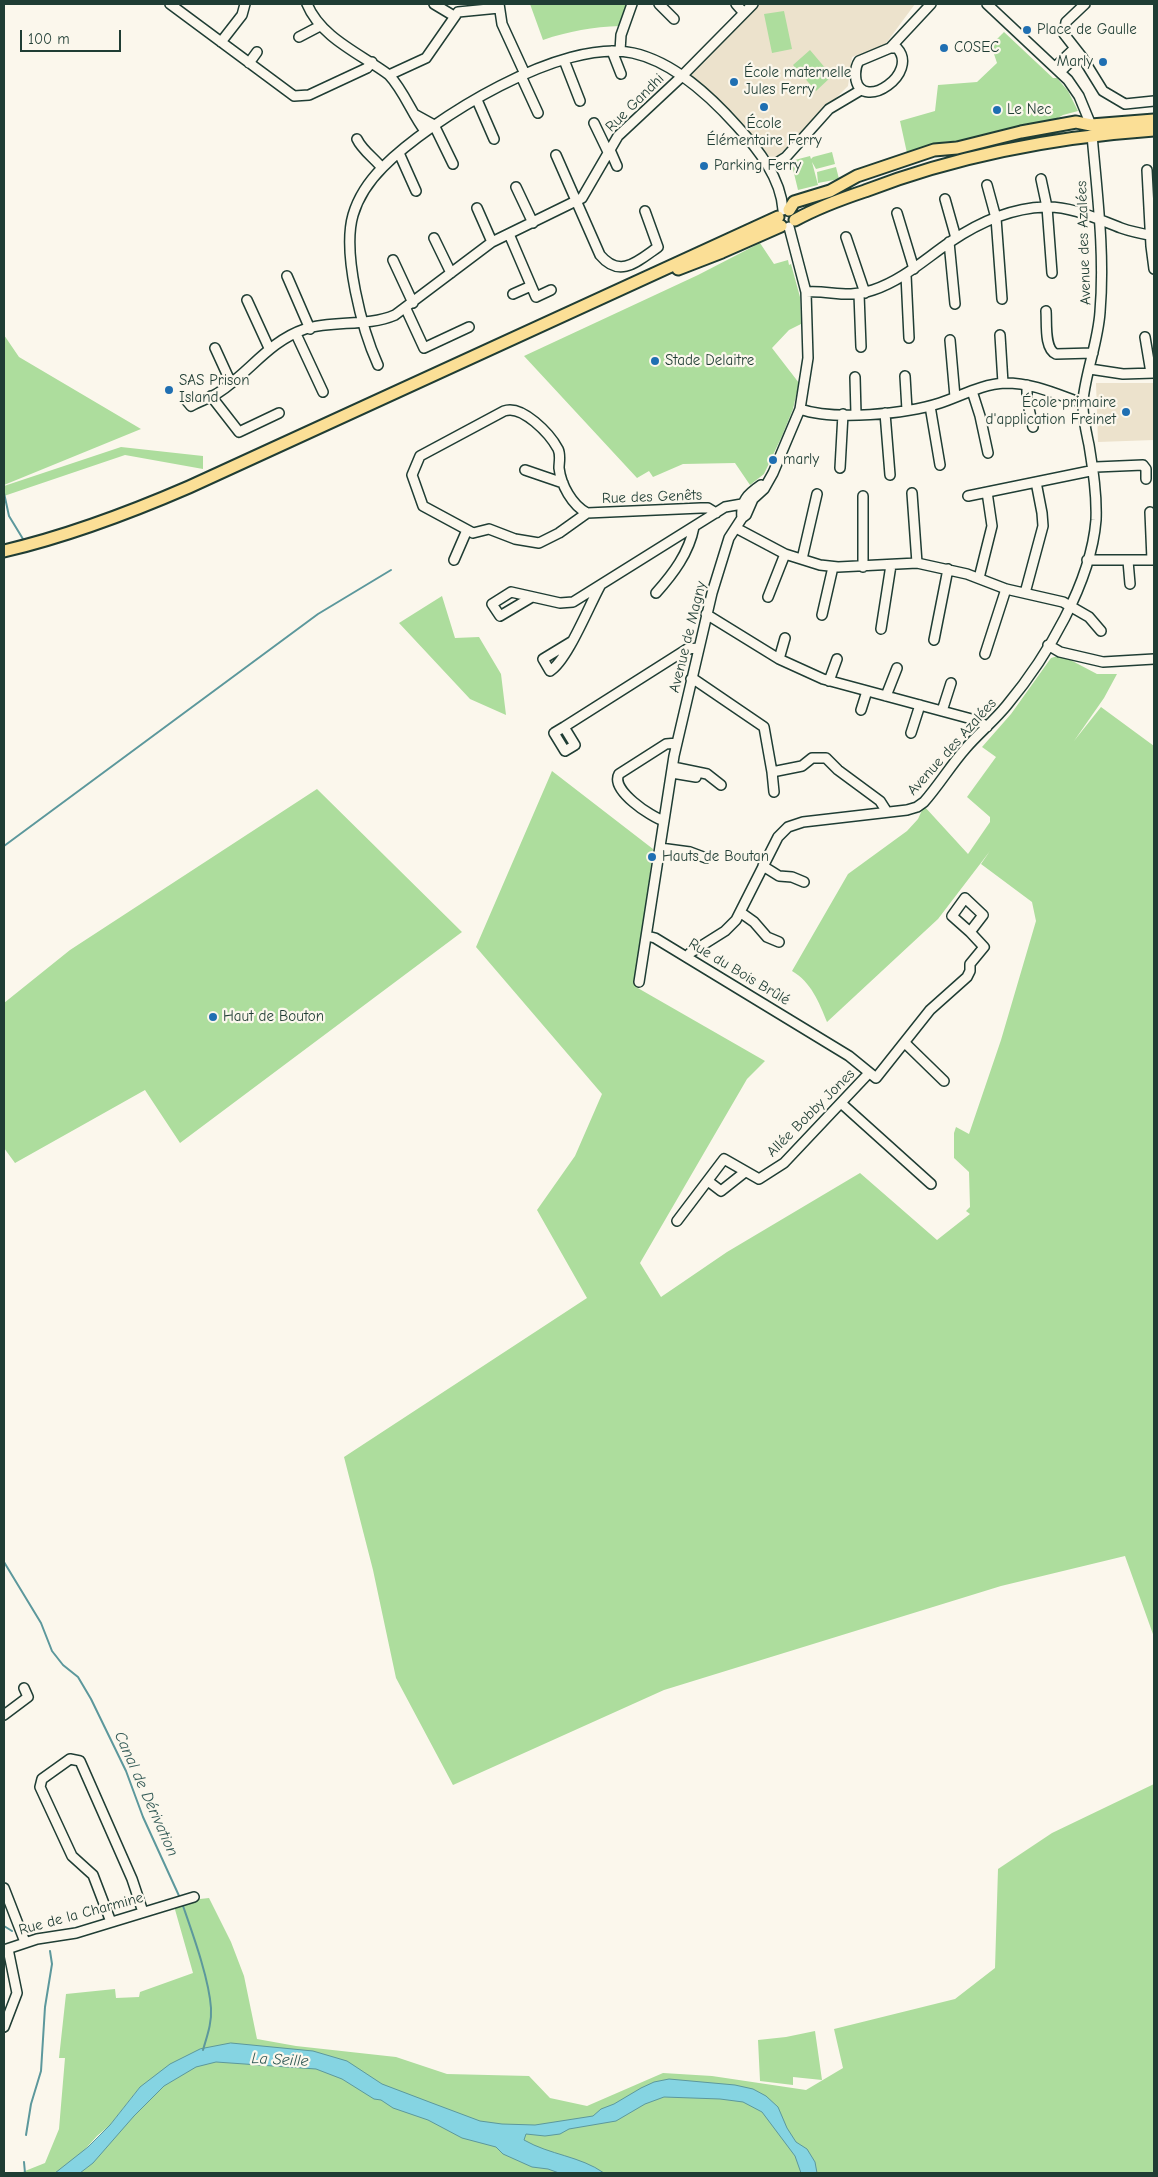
<!DOCTYPE html>
<meta charset="utf-8">
<style>
body{margin:0}
#map{position:relative;width:1158px;height:2177px;overflow:hidden;background:#fbf7ec;font-family:"Comic Neue",sans-serif}
canvas{display:block}
.frame{position:absolute;inset:0;border:5px solid #1f3d34;pointer-events:none}
.scale{position:absolute;left:20px;top:30px;width:101px;height:22px;box-sizing:border-box;border:2px solid #1f3d34;border-top:0;padding-left:6px;font-size:15px;line-height:18px;white-space:nowrap;color:#1f3d34;-webkit-text-stroke:4px #fbf7ec;paint-order:stroke}
</style>
<div id="map">
<canvas width="1158" height="2177"></canvas>
<div class="frame"></div>
<div class="scale">100 m</div>
</div>
<script>
const ctx = document.querySelector('canvas').getContext('2d');
ctx.lineJoin = 'round';
function fillPath(path, color) { ctx.fillStyle = color; ctx.fill(path, 'evenodd'); }
function trace(path, color, width, dash) { ctx.strokeStyle = color; ctx.lineWidth = width; ctx.lineCap = dash ? 'butt' : 'round'; ctx.setLineDash(dash || []); ctx.stroke(path); }
function label(font, color, halo, rows, align = 'center') {
  ctx.font = font + ' "Comic Neue",sans-serif'; ctx.lineWidth = 4.5; ctx.setLineDash([]); ctx.textBaseline = 'middle'; ctx.strokeStyle = halo; ctx.fillStyle = color; for (const [text, x, y, turn = 0] of rows) {
    ctx.save(); ctx.translate(x, y); ctx.rotate((+turn || 0) * Math.PI / 180); ctx.textAlign = isNaN(turn) ? turn : align; if (halo) ctx.strokeText(text, 0, 0); ctx.fillText(text, 0, 0); ctx.restore();
  }
}
const built = new Path2D(`
 M 759,4 L 915,4 L 884,46 L 852,57 L 848,86 L 773,161 L 748,131 L 689,76 Z
 M 1096,383 L 1154,383 L 1154,440 L 1098,442 Z`);
const green = new Path2D(`
 M 530,4 L 628,4 L 620,26 C 593,27 569,31 543,40 Z
 M 784,11 L 792,49 L 772,53 L 764,14 Z
 M 1004,32 L 1053,78 L 1057,78 L 1068,91 L 1078,111 L 1063,115 L 1049,123 L 960,141 L 942,142 L 907,153 L 900,121 L 935,111 L 938,85 L 977,82 L 997,63 L 991,45 Z
 M 810,50 L 832,76 L 816,91 L 793,65 Z
 M 832,152 L 835,164 L 816,169 L 812,162 L 818,185 L 798,190 L 791,161 L 810,156 L 811,159 L 813,157 Z
 M 836,167 L 839,179 L 818,183 L 817,172 Z
 M 760,243 L 774,264 L 788,260 L 789,265 L 791,264 L 800,297 L 801,324 L 789,330 L 772,348 L 799,383 L 793,409 L 782,436 L 764,474 L 750,485 L 735,463 L 683,464 L 653,477 L 649,471 L 637,478 L 524,356 L 698,275 Z
 M 4,335 L 19,357 L 141,429 L 4,485 Z
 M 121,447 L 203,456 L 203,469 L 125,455 L 4,496 L 4,486 Z
 M 442,596 L 455,638 L 479,637 L 501,674 L 506,715 L 470,699 L 399,623 Z
 M 1061,655 L 1097,674 L 1117,674 L 1104,698 L 1074,741 L 1101,707 L 1154,746 L 1153,1501 L 1154,1637 L 1125,1556 L 1001,1586 L 664,1690 L 453,1785 L 396,1678 L 373,1570 L 344,1457 L 587,1298 L 537,1210 L 575,1156 L 602,1094 L 476,947 L 552,771 L 653,849 L 636,987 L 765,1061 L 747,1079 L 640,1263 L 661,1297 L 727,1252 L 860,1173 L 937,1240 L 970,1214 L 966,1211 L 970,1207 L 969,1172 L 954,1158 L 954,1133 L 956,1127 L 969,1134 L 1001,1040 L 1036,921 L 1032,902 L 981,864 L 990,851 L 938,919 L 827,1022 C 819,1002 811,982 792,971 L 848,874 L 907,831 L 918,819 L 924,806 L 968,854 L 990,822 L 990,817 L 967,797 L 996,757 L 982,747 L 1011,714 L 1051,658 Z
 M 317,789 L 462,932 L 180,1143 L 145,1090 L 15,1163 L 4,1148 L 4,1003 L 70,950 Z
 M 1154,1784 L 1154,2173 L 76,2173 L 108,2134 L 140,2087 L 110,2125 L 97,2136 L 64,2173 L 20,2173 L 45,2163 L 59,2129 L 65,2058 L 59,2058 L 66,1994 L 115,1989 L 116,1998 L 139,1997 L 140,1992 L 193,1973 L 174,1906 L 191,1900 L 209,1898 L 231,1942 L 244,1976 L 257,2039 L 296,2046 L 396,2057 L 447,2074 L 529,2076 L 550,2098 L 587,2106 L 663,2073 L 712,2076 L 806,2090 L 843,2068 L 834,2029 L 955,1999 L 995,1968 L 998,1869 L 1052,1833 Z
 M 815,2031 L 822,2080 L 793,2077 L 793,2085 L 760,2081 L 758,2040 L 786,2037 Z`);
const water = new Path2D(`
 M 231,2043 L 313,2051 L 347,2061 L 382,2084 L 432,2103 L 480,2121 L 502,2124 L 535,2125 L 593,2116 L 601,2109 L 614,2104 L 641,2088 L 654,2082 L 669,2079 L 735,2085 L 753,2089 L 766,2096 L 778,2107 L 787,2128 L 796,2142 L 807,2149 L 815,2162 L 817,2173 L 801,2173 L 795,2156 L 762,2112 L 743,2102 L 720,2099 L 664,2097 L 645,2104 L 616,2121 L 569,2129 L 560,2134 L 545,2136 L 526,2134 L 524,2140 C 550,2155 580,2156 604,2173 L 559,2173 L 548,2169 L 532,2167 L 503,2154 L 496,2147 L 462,2138 L 428,2120 L 393,2108 L 381,2100 L 374,2099 L 342,2079 L 316,2069 L 216,2062 L 196,2067 L 164,2086 L 134,2116 L 93,2163 L 80,2173 L 55,2173 L 88,2147 L 110,2125 L 140,2087 L 170,2064 L 200,2049 Z`);
const stream = new Path2D(`
 M 4,493 L 9,516 L 23,539
 M 4,846 L 318,614 L 391,570
 M 4,1562 L 41,1623 L 52,1651 L 63,1665 L 78,1677 L 91,1699 L 126,1771 L 143,1817 L 180,1898
 M 182,1903 C 192,1932 209,1978 211,2008 C 212,2023 207,2036 203,2050
 M 4,1926 L 12,1931
 M 26,2135 L 31,2104 L 41,2071 L 45,2007 L 52,1964 L 50,1951
 M 24,2162 L 25,2173`);
const minor = new Path2D(`
 M 170,4 L 294,96 L 309,95 L 367,68 L 372,62
 M 307,4 C 321,38 361,54 389,75 C 404,91 412,114 425,131
 M 434,4 L 454,16
 M 499,4 L 502,24 L 525,74
 M 659,4 L 674,19
 M 736,4 L 744,13
 M 987,4 L 1068,80 L 1079,96 L 1091,125
 M 1085,4 L 1066,22 L 1064,34 L 1082,57 L 1103,91 L 1125,104 L 1154,101
 M 299,37 L 320,26
 M 221,42 L 242,15 L 245,4
 M 890,48 L 897,48 C 920,73 863,112 856,80 C 855,73 855,67 859,61 L 890,48 L 931,4
 M 612,51 L 621,74
 M 620,51 L 621,35 L 632,4
 M 564,60 L 580,101
 M 249,63 L 257,52
 M 1055,67 L 1075,48
 M 1060,72 L 1079,53
 M 389,75 L 426,58 L 458,12 L 499,8
 M 521,76 L 538,113
 M 477,100 L 494,139
 M 414,114 L 434,125 L 453,164
 M 594,123 L 608,152
 M 357,139 C 362,150 374,158 382,168
 M 610,150 L 617,166
 M 399,153 L 416,191
 M 556,155 L 600,255 C 620,279 638,261 658,247 L 645,211
 M 769,168 L 786,157 L 829,109 L 861,90
 M 1147,170 L 1151,246 L 1154,269
 M 1041,179 L 1047,207 L 1052,273
 M 987,185 L 996,218 L 1002,299
 M 516,187 L 533,223
 M 945,199 L 956,238
 M 477,208 L 492,242
 M 897,213 L 914,269
 M 509,234 L 536,297 L 551,290
 M 846,237 L 865,293
 M 434,238 L 451,273
 M 949,242 L 955,304
 M 393,260 L 413,303
 M 906,275 L 909,338
 M 287,276 L 310,329
 M 806,292 C 830,290 847,299 873,290 C 903,280 925,259 950,242 C 978,223 1011,208 1045,207 C 1072,206 1097,219 1121,228 C 1132,232 1143,234 1154,236
 M 513,294 L 531,286
 M 859,294 L 861,347
 M 247,300 L 269,348
 M 406,309 L 424,348 L 469,327
 M 1046,311 C 1047,323 1044,349 1056,354 L 1093,353
 M 296,334 L 323,392
 M 1000,335 L 1003,383
 M 1145,337 L 1151,373
 M 950,340 L 955,397
 M 215,348 L 231,383
 M 378,365 C 362,330 342,253 353,215 C 358,198 370,180 383,167 C 431,119 563,37 633,53 C 674,62 710,96 737,126 C 758,149 781,178 783,210
 M 1090,369 L 1123,374 L 1154,373
 M 905,376 L 907,410
 M 855,377 L 856,414
 M 1027,385 L 1027,399 L 1033,427
 M 972,391 L 980,416 L 988,453
 M 211,396 L 239,432 L 279,413
 M 186,400 L 191,406 C 200,401 210,398 218,393 C 249,373 269,341 305,329 C 334,320 367,327 395,315 L 492,242 L 582,198 L 618,136 L 679,79 L 753,4
 M 930,406 L 940,465
 M 800,409 C 834,421 906,414 940,403 C 961,396 982,384 1005,383 C 1032,383 1054,393 1079,402 L 1083,402
 M 885,413 L 890,475
 M 840,468 L 843,414
 M 525,470 L 563,483
 M 912,493 L 917,563
 M 863,496 L 863,567
 M 968,496 L 1090,471 L 1096,467 L 1143,465 L 1146,469 L 1146,479
 M 1150,512 L 1152,560
 M 587,513 L 559,533 L 539,543 L 515,539 L 489,529 L 473,533 L 423,506 L 412,475 L 420,456 L 504,411 C 522,404 550,434 558,449 C 561,455 559,462 559,468 C 561,485 572,505 587,513 L 701,508 L 708,508 L 716,513
 M 742,518 C 740,501 748,494 761,485
 M 736,528 L 785,554 L 820,565 L 838,567 L 917,563 L 967,574 L 1006,589 L 1063,602 L 1089,617 L 1101,631
 M 802,559 L 817,494
 M 454,560 L 467,530
 M 1087,560 L 1154,560
 M 1128,561 L 1130,584
 M 979,578 L 992,526 L 987,492
 M 656,593 C 673,574 689,553 694,527
 M 1025,593 L 1043,526 L 1042,513 L 1036,482
 M 532,597 L 500,616 L 492,604 L 511,592 L 560,603 L 573,602 L 725,507 L 742,504 L 750,505
 M 768,597 L 785,554
 M 706,614 L 779,659 L 823,679 L 979,721 L 987,727
 M 822,615 L 833,567
 M 881,629 L 891,565
 M 934,640 L 948,569
 M 571,642 L 543,659 L 550,671 C 567,661 589,606 600,586
 M 1048,645 L 1060,652 L 1103,662 L 1154,659
 M 985,654 L 1006,589
 M 779,659 L 785,638
 M 691,679 L 695,680 L 764,727 L 772,772 L 802,766 L 812,758 L 826,758 L 838,770 L 880,801 L 887,812
 M 829,681 L 837,659
 M 886,696 L 897,668
 M 861,710 L 867,691
 M 942,711 L 951,683
 M 564,727 L 575,745 L 565,751 L 554,733 L 564,727 L 687,649 L 698,648
 M 911,733 L 920,705
 M 673,767 L 707,774 L 721,785
 M 772,772 L 774,792
 M 672,773 L 696,777
 M 664,821 C 651,817 610,790 619,774 L 666,744 L 677,743
 M 660,848 L 690,852 L 706,858
 M 763,866 L 779,876 L 792,877 L 804,882
 M 965,898 L 983,915 L 970,932 L 952,916 Z
 M 740,912 L 754,922 L 767,937 L 779,942
 M 647,936 L 655,938 L 849,1056 L 876,1078 L 930,1010 L 967,977 L 970,971 L 970,964 L 984,947 L 970,932
 M 687,957 L 690,953 L 725,931 L 736,920 L 778,837 L 788,827 L 803,822 L 907,810 L 917,807 L 924,802 C 939,785 951,765 966,748 C 979,733 995,720 1007,705 C 1047,657 1091,583 1096,520 C 1097,495 1093,470 1089,445 C 1086,431 1082,415 1083,400 C 1086,371 1098,342 1100,312 C 1105,253 1097,193 1092,135
 M 639,982 L 674,756 L 712,593 L 729,538 L 742,518 L 746,515 L 753,499 L 764,489 L 773,473 L 800,409 L 808,358 L 806,292 L 789,227
 M 905,1043 L 944,1081
 M 841,1103 L 931,1184
 M 708,1181 L 721,1191 L 745,1172
 M 677,1221 L 724,1159 L 759,1179 L 784,1163 L 869,1073
 M 4,1715 L 28,1697 L 24,1688
 M 4,1888 L 25,1942
 M 111,1922 L 93,1875 L 72,1856 L 40,1787 L 42,1779 L 70,1759 L 80,1761 L 132,1879 L 143,1912
 M 4,1950 L 37,1939 L 76,1933 L 194,1897
 M 4,2027 L 17,1993 L 8,1949`);
const major = new Path2D(`
 M 789,210 L 794,202 L 830,191 L 857,176 L 934,150 L 957,148 L 1021,132 L 1076,122 L 1091,125 L 1154,120
 M 795,220 C 817,208 841,199 865,191 C 958,155 1055,137 1154,130
 M 678,269 L 722,252 L 781,226
 M 4,551 C 68,536 129,513 189,487 L 778,217`);
const markers = [
 [1027,30,5,"#1f6fb2"],
 [944,48,5,"#1f6fb2"],
 [1103,62,5,"#1f6fb2"],
 [734,82,5,"#1f6fb2"],
 [764,107,5,"#1f6fb2"],
 [997,110,5,"#1f6fb2"],
 [704,166,5,"#1f6fb2"],
 [655,361,5,"#1f6fb2"],
 [169,390,5,"#1f6fb2"],
 [1126,412,5,"#1f6fb2"],
 [773,460,5,"#1f6fb2"],
 [652,857,5,"#1f6fb2"],
 [213,1017,5,"#1f6fb2"]
];
const poiNames = [
 ["Place de Gaulle",1037,30],
 ["COSEC",954,48],
 ["Marly",1093,62,"right"],
 ["École maternelle",744,73],
 ["Jules Ferry",744,90],
 ["Le Nec",1007,110],
 ["École",764,124,"center"],
 ["Élémentaire Ferry",764,141,"center"],
 ["Parking Ferry",714,166],
 ["Stade Delaitre",665,361],
 ["SAS Prison",179,381],
 ["Island",179,398],
 ["École primaire",1116,403,"right"],
 ["d'application Freinet",1116,420,"right"],
 ["marly",783,460],
 ["Hauts de Boutan",662,857],
 ["Haut de Bouton",223,1017]
];
const streetNames = [
 ["Rue Gandhi",635,103,-45],
 ["Avenue des Azalées",1084,243,-92],
 ["Rue des Genêts",652,497,-2],
 ["Avenue de Magny",688,637,-76],
 ["Avenue des Azalées",952,747,-48],
 ["Rue du Bois Brûlé",739,972,31],
 ["Allée Bobby Jones",811,1113,-45],
 ["Rue de la Charmine",81,1914,-15]
];
const waterNames = [
 ["Canal de Dérivation",146,1794,66],
 ["La Seille",280,2060,3]
];
fillPath(built, '#ece2cc');
fillPath(green, '#addd9d');
fillPath(water, '#85d4e2');
trace(water, '#5c989c', 1);
trace(stream, '#5c989c', 2);
trace(minor, '#1f3d34', 12);
trace(major, '#1f3d34', 15);
trace(minor, '#fbf7ec', 9);
trace(major, '#fbdf96', 11);
for (const [x, y, r, color] of markers) { const dot = new Path2D(); dot.arc(x, y, r, 0, 2 * Math.PI); ctx.fillStyle = color; ctx.fill(dot); trace(dot, '#fbf7ec', 2); }
label('15px', '#1f3d34', '#fbf7ec', poiNames, 'left');
label('15px', '#1f3d34', '#fbf7ec', streetNames);
label('italic 16px', '#335b57', '#fbf7ec', waterNames);
</script>
